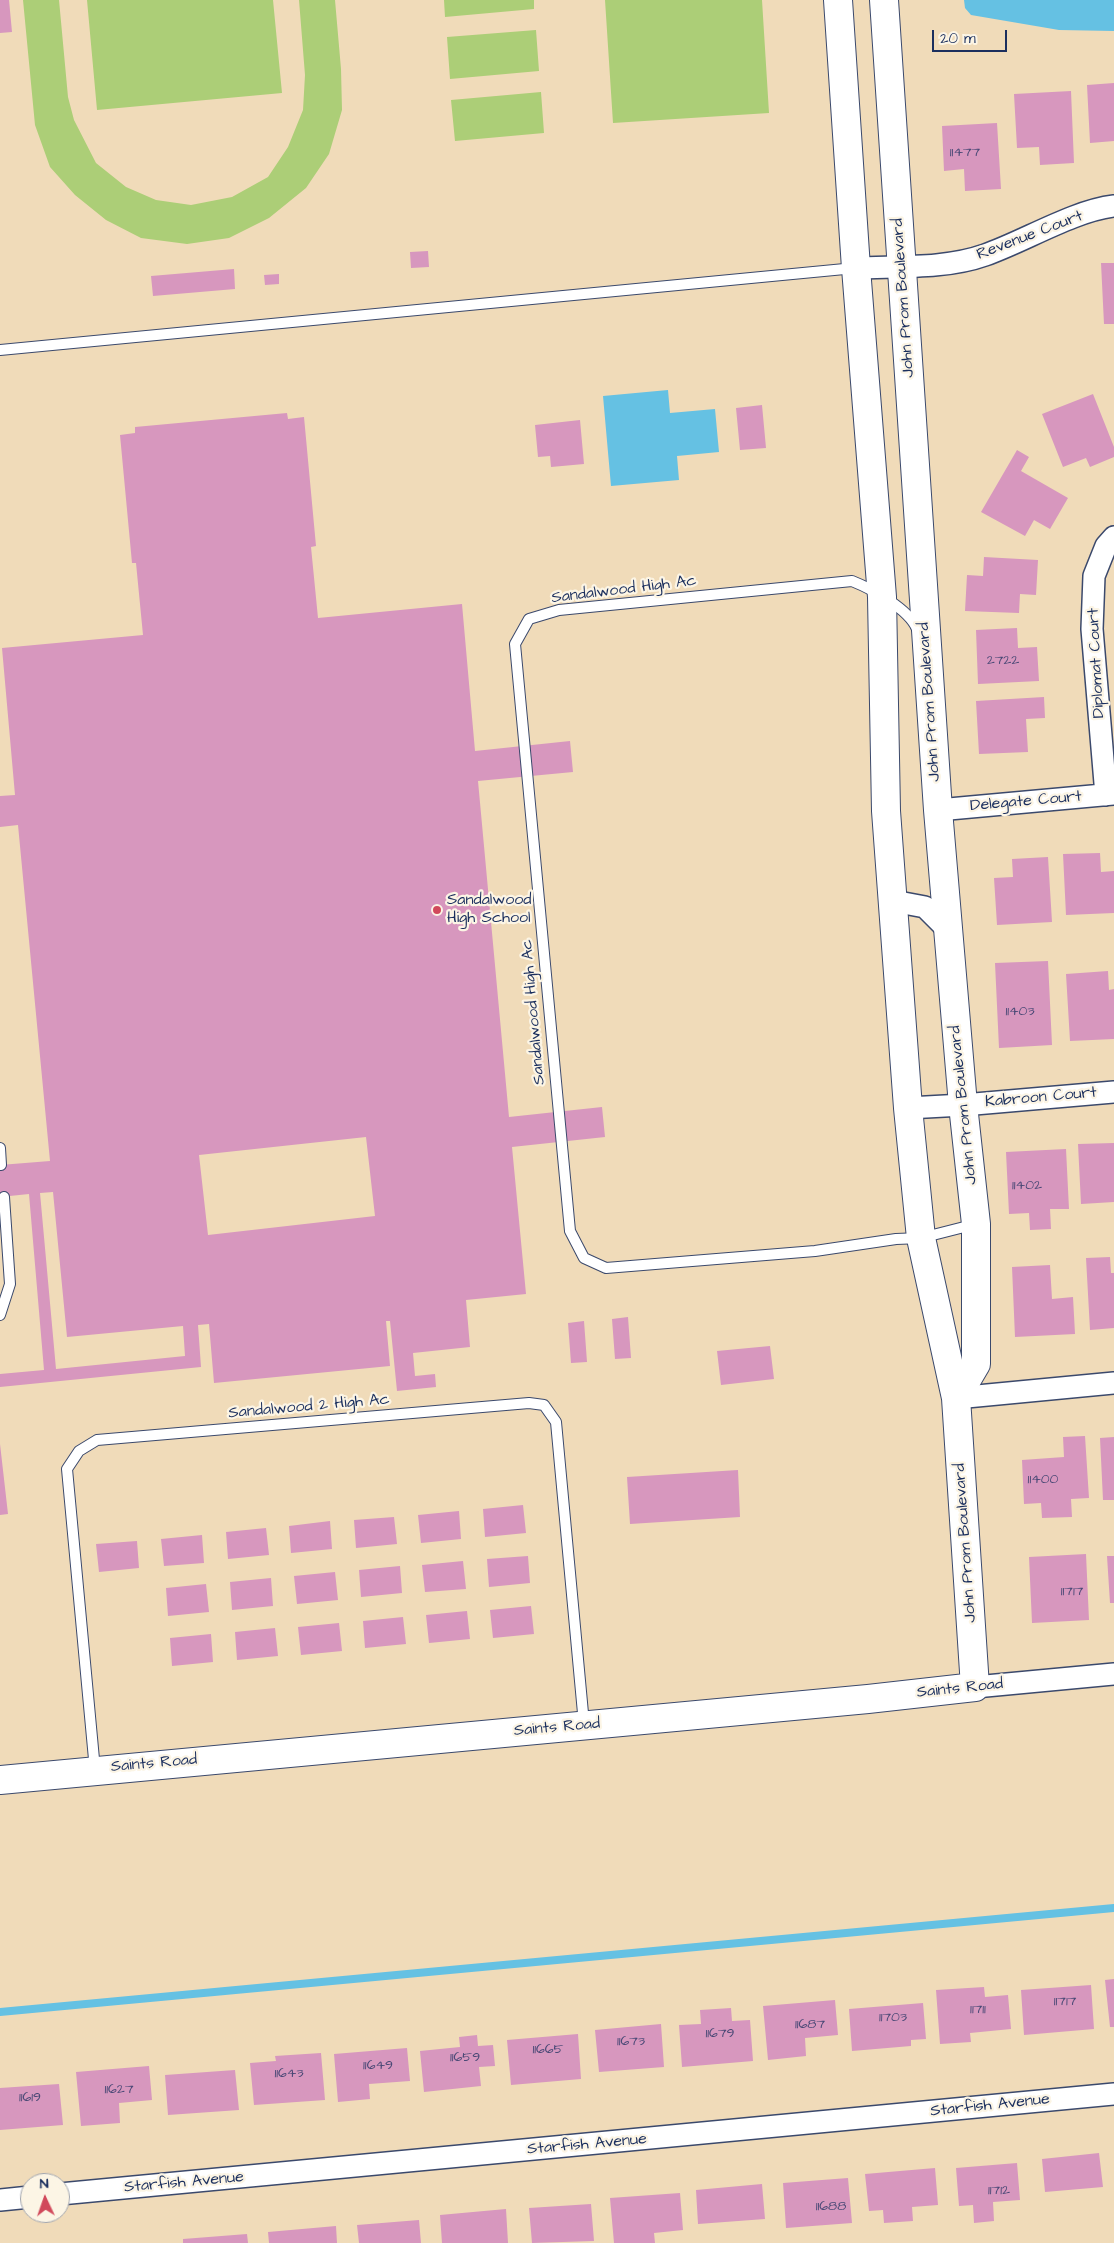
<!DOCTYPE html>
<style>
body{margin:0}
#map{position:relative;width:1114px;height:2243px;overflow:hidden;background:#f0dbb9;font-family:"Architects Daughter",sans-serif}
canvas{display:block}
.north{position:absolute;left:20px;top:2173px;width:50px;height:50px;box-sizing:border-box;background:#fcf5e5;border:1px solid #a2a6af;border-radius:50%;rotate:357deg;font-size:14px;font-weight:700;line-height:20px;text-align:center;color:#1b2f5e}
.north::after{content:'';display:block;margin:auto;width:18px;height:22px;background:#d1495b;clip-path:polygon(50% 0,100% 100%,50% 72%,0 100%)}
.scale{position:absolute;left:932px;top:30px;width:75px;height:22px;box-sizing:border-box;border:2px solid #1b2f5e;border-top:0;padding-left:6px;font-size:15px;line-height:18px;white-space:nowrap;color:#1b2f5e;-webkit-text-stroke:4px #fcf5e5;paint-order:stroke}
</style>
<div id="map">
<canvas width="1114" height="2243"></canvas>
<div class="north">N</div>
<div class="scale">20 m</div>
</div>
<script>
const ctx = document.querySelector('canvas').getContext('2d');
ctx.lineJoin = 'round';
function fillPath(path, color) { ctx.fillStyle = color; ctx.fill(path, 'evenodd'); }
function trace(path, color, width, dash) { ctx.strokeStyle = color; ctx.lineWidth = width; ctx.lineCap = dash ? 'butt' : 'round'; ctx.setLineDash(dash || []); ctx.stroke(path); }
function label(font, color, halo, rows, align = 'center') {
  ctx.font = font + ' "Architects Daughter",sans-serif'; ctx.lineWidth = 4.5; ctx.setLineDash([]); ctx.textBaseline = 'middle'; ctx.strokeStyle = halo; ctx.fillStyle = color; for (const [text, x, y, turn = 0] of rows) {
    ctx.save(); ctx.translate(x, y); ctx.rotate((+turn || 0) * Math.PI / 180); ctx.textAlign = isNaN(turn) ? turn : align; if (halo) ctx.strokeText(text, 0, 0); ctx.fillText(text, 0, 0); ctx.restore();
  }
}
const green = new Path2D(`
 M 23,0 L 59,0 L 68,97 L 74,120 L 96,163 L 126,187 L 156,200 L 191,205 L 232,197 L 268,177 L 288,147 L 303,110 L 305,75 L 299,0 L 335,0 L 341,69 L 342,110 L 329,154 L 306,188 L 269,218 L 229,238 L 187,244 L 141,238 L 106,220 L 75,195 L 50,167 L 35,125 Z
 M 87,0 L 273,0 L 282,93 L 97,110 Z
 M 444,0 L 534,0 L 534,9 L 445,17 Z
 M 605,0 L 762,0 L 769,113 L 613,123 Z
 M 536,30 L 539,71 L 450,79 L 447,37 Z
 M 541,92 L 544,133 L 455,141 L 451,100 Z`);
const water = new Path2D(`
 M 964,0 L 1114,0 L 1114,31 L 1059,30 L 971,15 L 965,8 Z
 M 668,390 L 670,413 L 715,409 L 719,452 L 677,456 L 679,480 L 611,486 L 603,396 Z`);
const stream = new Path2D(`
 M 0,2012 L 1114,1908`);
const building = new Path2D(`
 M 0,0 L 9,0 L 12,32 L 0,33 Z
 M 1114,83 L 1114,141 L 1090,143 L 1087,85 Z
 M 1071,91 L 1074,163 L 1040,165 L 1039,147 L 1017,148 L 1014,94 Z
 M 997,123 L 1001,189 L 965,191 L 964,169 L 944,171 L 942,126 Z
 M 428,251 L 429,267 L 411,268 L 410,252 Z
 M 1101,263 L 1114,263 L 1114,324 L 1104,324 Z
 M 234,269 L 235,289 L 153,296 L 151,276 Z
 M 279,274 L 279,284 L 265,285 L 264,275 Z
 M 1093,394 L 1114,447 L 1114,457 L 1090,467 L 1086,458 L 1063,467 L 1042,414 Z
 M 762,405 L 766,448 L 740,450 L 736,408 Z
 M 287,413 L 288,419 L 304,417 L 316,546 L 311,547 L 318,618 L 462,604 L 475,751 L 570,741 L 573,772 L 478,781 L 509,1117 L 602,1107 L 605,1137 L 512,1147 L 526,1294 L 466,1300 L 470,1347 L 413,1353 L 415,1376 L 435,1374 L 436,1387 L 397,1391 L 390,1321 L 386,1321 L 390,1366 L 214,1383 L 209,1324 L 198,1325 L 201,1367 L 0,1387 L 0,1374 L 44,1370 L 29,1194 L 0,1197 L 0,1165 L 50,1161 L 18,825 L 0,827 L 0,796 L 15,795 L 2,648 L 143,635 L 136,563 L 132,563 L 120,435 L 135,433 L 135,427 ZM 366,1137 L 375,1216 L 208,1235 L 199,1155 ZM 53,1192 L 67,1337 L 183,1326 L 185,1356 L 56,1369 L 40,1193 Z
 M 580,420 L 584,464 L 551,467 L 550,456 L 538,457 L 535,425 Z
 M 1017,450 L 1029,457 L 1021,471 L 1068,498 L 1050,529 L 1034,520 L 1025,536 L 981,512 Z
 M 984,557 L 1038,560 L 1036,595 L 1020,594 L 1019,613 L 965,611 L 967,575 L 983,576 Z
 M 1017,628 L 1018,648 L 1037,647 L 1039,681 L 978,684 L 976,630 Z
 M 1044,697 L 1045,718 L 1026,719 L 1028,752 L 979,754 L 976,701 Z
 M 1100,853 L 1101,872 L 1114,871 L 1114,913 L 1066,915 L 1063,854 Z
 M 1048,857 L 1052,922 L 997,925 L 994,878 L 1013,877 L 1012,859 Z
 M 1048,961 L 1052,1045 L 999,1048 L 995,963 Z
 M 1108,971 L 1109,990 L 1114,989 L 1114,1039 L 1070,1041 L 1066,974 Z
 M 1114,1143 L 1114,1202 L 1081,1204 L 1078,1144 Z
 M 1066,1149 L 1069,1209 L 1050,1209 L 1051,1229 L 1030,1230 L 1029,1213 L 1009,1214 L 1006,1152 Z
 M 1110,1257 L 1111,1273 L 1114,1273 L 1114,1328 L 1090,1330 L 1086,1258 Z
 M 1050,1265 L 1052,1299 L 1073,1297 L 1075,1334 L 1015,1337 L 1012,1267 Z
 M 628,1317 L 631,1358 L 615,1359 L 612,1319 Z
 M 584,1321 L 587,1362 L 571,1363 L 568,1323 Z
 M 770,1346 L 774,1379 L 721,1385 L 717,1351 Z
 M 1085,1436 L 1089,1498 L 1071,1499 L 1072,1517 L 1042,1518 L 1041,1503 L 1024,1504 L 1022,1460 L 1064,1457 L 1063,1437 Z
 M 1114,1437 L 1114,1500 L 1103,1500 L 1100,1438 Z
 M 0,1444 L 8,1514 L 0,1515 Z
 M 738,1470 L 740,1517 L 630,1524 L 627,1477 Z
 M 523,1505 L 526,1533 L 485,1537 L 483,1509 Z
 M 459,1511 L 461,1539 L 421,1543 L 418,1515 Z
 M 394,1517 L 397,1544 L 356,1548 L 354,1520 Z
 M 330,1521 L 332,1549 L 291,1553 L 289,1526 Z
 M 266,1528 L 269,1555 L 228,1559 L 226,1532 Z
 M 202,1535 L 204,1563 L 164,1566 L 161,1539 Z
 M 137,1541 L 139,1568 L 99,1572 L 96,1544 Z
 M 1086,1554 L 1089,1620 L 1032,1623 L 1029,1557 Z
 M 528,1556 L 530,1583 L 489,1587 L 487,1559 Z
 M 1107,1556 L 1114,1556 L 1114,1603 L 1110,1603 Z
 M 463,1561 L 466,1589 L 425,1592 L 422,1565 Z
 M 400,1566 L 402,1593 L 361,1597 L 359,1570 Z
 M 335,1572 L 338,1600 L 297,1604 L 294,1576 Z
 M 271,1578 L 273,1606 L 232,1610 L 230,1582 Z
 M 206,1584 L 209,1612 L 168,1616 L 166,1588 Z
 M 531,1606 L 534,1634 L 493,1638 L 490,1610 Z
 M 467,1611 L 470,1639 L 429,1643 L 426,1615 Z
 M 403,1617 L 406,1644 L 365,1648 L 363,1621 Z
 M 339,1623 L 342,1651 L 301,1655 L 298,1627 Z
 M 275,1628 L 278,1656 L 237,1660 L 235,1632 Z
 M 211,1634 L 213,1662 L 172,1666 L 170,1638 Z
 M 1114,1979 L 1114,2027 L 1110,2027 L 1105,1980 Z
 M 1091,1985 L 1094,2029 L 1024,2035 L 1021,1990 Z
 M 984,1987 L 985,1997 L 1008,1995 L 1011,2029 L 970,2033 L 971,2042 L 940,2044 L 936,1990 Z
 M 835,2000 L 838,2035 L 805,2038 L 806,2056 L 768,2060 L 763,2006 Z
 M 923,2003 L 926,2039 L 911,2040 L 911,2046 L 852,2051 L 849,2009 Z
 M 731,2008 L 732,2021 L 750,2020 L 753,2061 L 682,2067 L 679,2025 L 701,2024 L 700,2010 Z
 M 661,2024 L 664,2067 L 599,2072 L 595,2030 Z
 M 578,2034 L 581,2079 L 511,2085 L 507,2040 Z
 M 477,2035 L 478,2046 L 493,2045 L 495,2066 L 479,2067 L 481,2086 L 424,2092 L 420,2051 L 460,2047 L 459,2037 Z
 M 407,2048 L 410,2081 L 369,2084 L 370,2099 L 338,2102 L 334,2054 Z
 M 321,2053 L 325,2100 L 254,2105 L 250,2063 L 276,2061 L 275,2056 Z
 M 149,2066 L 152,2100 L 119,2103 L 120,2123 L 81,2126 L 76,2072 Z
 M 235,2070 L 239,2110 L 168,2115 L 165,2075 Z
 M 59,2084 L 63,2125 L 0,2130 L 0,2088 Z
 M 1099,2153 L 1103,2187 L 1045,2192 L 1042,2159 Z
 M 1017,2163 L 1020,2200 L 993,2202 L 994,2221 L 974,2223 L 973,2205 L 959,2206 L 956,2168 Z
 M 935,2168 L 938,2205 L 912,2207 L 913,2221 L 884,2223 L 883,2210 L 869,2211 L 865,2174 Z
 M 848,2178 L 852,2223 L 786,2228 L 783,2183 Z
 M 762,2184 L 765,2219 L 698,2224 L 696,2190 Z
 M 680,2193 L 683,2230 L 654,2233 L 655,2243 L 614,2243 L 610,2198 Z
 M 591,2204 L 594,2241 L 532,2243 L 529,2208 Z
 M 506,2209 L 508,2243 L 442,2243 L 440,2215 Z
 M 419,2220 L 421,2243 L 359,2243 L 357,2225 Z
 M 336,2226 L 337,2243 L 269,2243 L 268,2232 Z
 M 247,2234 L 248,2243 L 183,2243 L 183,2239 Z`);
const lane = new Path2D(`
 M 0,350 L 855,268
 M 917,629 C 909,609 872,589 852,581 L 559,610 L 529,619 L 515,644 L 570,1231 L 584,1258 L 606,1268 L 815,1251 L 896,1239 L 921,1238 L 976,1224
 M 0,1148 L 1,1165
 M 0,1315 L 10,1284 L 4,1197
 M 95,1770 L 67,1469 L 79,1451 L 97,1440 L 529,1403 L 544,1405 L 556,1422 L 584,1724`);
const street = new Path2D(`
 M 856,268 C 898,266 946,269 985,255 C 1025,241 1073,211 1114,206
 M 1106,795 L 1092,629 L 1094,576 L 1106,546 L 1114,537
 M 938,810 L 1114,794
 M 893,901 L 925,907 L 949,931
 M 908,1108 L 963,1105 L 1114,1092
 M 956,1398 L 1114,1383
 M 975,1687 L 1114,1674
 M 60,2194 L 1114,2094
 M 0,2200 L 30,2197`);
const secondary = new Path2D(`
 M 884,0 L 938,810 L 963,1105 L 976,1224 L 976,1364 L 956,1398
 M 0,1780 L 868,1699 L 975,1687 L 956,1398 L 921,1238 L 908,1108 L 886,811 L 882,597 L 856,268 L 838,0`);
const markers = [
 [437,910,5,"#d1495b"]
];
const numberNames = [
 ["11477",965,153],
 ["2722",1003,661],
 ["11403",1020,1012],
 ["11402",1027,1186],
 ["11400",1043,1480],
 ["11717",1072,1592],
 ["11717",1065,2002],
 ["11711",978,2010],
 ["11703",893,2018],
 ["11687",810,2025],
 ["11679",720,2034],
 ["11673",631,2042],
 ["11665",548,2050],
 ["11659",465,2058],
 ["11649",378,2066],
 ["11643",289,2074],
 ["11627",119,2090],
 ["11619",30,2098],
 ["11712",999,2191],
 ["11688",831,2207]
];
const streetNames = [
 ["Revenue Court",1030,236,-21],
 ["John Prom Boulevard",904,298,-94],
 ["Sandalwood High Ac",624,590,-7],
 ["Diplomat Court",1097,663,-93],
 ["John Prom Boulevard",930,702,-94],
 ["Delegate Court",1026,802,-5],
 ["Sandalwood High Ac",534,1012,-95],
 ["Kabroon Court",1041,1098,-5],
 ["John Prom Boulevard",964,1105,-96],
 ["Sandalwood 2 High Ac",309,1407,-5],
 ["John Prom Boulevard",966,1543,-94],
 ["Saints Road",960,1689,-6],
 ["Saints Road",557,1728,-5],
 ["Saints Road",154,1764,-5],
 ["Starfish Avenue",990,2106,-6],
 ["Starfish Avenue",587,2145,-5],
 ["Starfish Avenue",184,2183,-5]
];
const poiNames = [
 ["Sandalwood",447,901],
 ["High School",447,919]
];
fillPath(green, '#acce77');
fillPath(water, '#65c1e3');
trace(stream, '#65c1e3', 8);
fillPath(building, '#d797be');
trace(lane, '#3b496c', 12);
trace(street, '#3b496c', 24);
trace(secondary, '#3b496c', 30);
trace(lane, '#fff', 10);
trace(street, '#fff', 21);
trace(secondary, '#fff', 28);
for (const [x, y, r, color] of markers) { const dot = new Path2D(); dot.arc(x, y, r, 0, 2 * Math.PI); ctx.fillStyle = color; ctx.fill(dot); trace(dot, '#fcf5e5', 2); }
label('14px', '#4a4976', null, numberNames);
label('16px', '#1b2f5e', '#fcf5e5', streetNames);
label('16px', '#1b2f5e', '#fcf5e5', poiNames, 'left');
</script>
